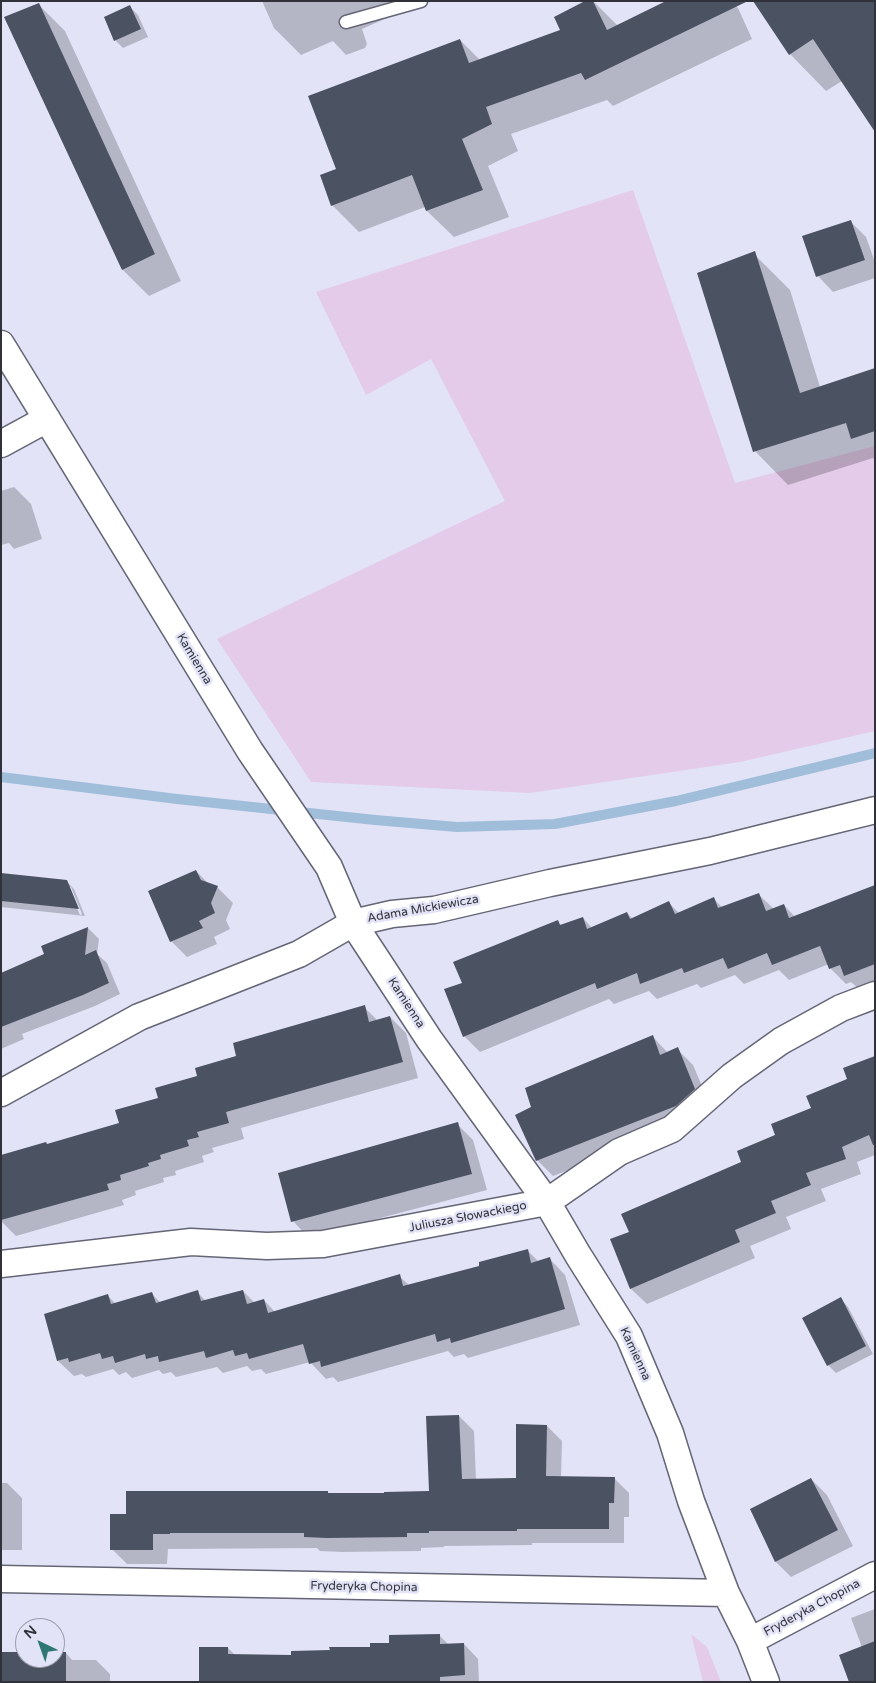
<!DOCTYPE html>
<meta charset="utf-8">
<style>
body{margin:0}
#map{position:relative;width:876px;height:1683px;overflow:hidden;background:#e2e3f7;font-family:"Varela Round",sans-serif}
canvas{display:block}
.frame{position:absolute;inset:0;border:2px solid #313239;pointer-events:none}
.north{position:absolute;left:15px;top:1618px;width:50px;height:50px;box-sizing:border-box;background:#e2e3f7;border:1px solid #9b9cab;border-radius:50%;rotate:318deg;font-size:14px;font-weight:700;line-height:20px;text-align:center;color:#313239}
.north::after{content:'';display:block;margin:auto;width:18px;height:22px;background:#2e7775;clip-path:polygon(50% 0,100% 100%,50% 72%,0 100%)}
</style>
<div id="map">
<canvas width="876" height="1683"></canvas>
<div class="frame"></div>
<div class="north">N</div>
</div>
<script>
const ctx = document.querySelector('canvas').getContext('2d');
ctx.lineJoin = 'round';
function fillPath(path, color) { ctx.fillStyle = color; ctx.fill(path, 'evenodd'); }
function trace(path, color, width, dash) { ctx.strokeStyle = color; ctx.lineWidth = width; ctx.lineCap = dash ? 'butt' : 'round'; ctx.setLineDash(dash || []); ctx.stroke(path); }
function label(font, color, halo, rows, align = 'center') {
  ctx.font = font + ' "Varela Round",sans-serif'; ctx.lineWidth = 5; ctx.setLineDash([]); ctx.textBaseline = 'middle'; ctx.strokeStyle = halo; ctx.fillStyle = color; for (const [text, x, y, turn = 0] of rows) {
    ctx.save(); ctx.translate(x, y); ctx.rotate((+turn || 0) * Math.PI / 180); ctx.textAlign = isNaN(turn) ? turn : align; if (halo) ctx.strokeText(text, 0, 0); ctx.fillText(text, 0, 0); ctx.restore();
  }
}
const green = new Path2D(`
 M 633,190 L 735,483 L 875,446 L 875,731 L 740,762 L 530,793 L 311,782 L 217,639 L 505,501 L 431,359 L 366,395 L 316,292 Z
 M 691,1634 L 707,1647 L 721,1682 L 703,1682 Z`);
const shadow = new Path2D(`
 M 262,1 L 425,1 L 362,29 L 367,44 L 365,48 L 346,55 L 333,41 L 301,55 L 274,28 Z
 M 588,1 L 593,1 L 618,26 L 731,1 L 738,8 L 752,39 L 613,106 L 607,100 L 511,134 L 518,151 L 488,166 L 509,217 L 454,237 L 427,211 L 425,207 L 359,232 L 332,205 L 337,170 L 460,40 L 480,60 L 562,30 Z
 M 875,1 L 842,81 L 826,91 L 790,54 L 760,10 Z
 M 39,5 L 65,31 L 181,281 L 149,296 L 123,270 Z
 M 130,7 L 138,15 L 148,37 L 123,48 L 115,40 Z
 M 850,221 L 866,237 L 875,262 L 875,278 L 833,292 L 818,276 Z
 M 756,256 L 790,290 L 820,387 L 875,369 L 875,461 L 873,458 L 788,485 L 755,451 Z
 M 14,487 L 31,504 L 42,539 L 14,549 L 9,543 L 1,545 L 1,491 Z
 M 196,871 L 210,885 L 217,887 L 233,903 L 226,920 L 230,929 L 214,937 L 217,944 L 187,957 L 171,941 Z
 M 1,874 L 66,881 L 74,889 L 85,916 L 1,907 ZM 68,887 L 71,887 L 82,914 L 80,915 Z
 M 875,886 L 875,986 L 861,991 L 851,982 L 846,984 L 830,968 L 829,964 L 789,980 L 779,970 L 744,984 L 735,975 L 701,988 L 697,984 L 657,999 L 649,991 L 614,1004 L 609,999 L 480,1052 L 464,1036 L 463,984 L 558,922 L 562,926 L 583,918 L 592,928 L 627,913 L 633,919 L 669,903 L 679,913 L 714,899 L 723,908 L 758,894 L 774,909 L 784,905 L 795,917 Z
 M 88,928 L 99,939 L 97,954 L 107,963 L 120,994 L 95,1006 L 22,1034 L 24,1039 L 1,1049 L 1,994 L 45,955 Z
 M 364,1007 L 378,1021 L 390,1017 L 406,1033 L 418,1078 L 241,1128 L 244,1139 L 212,1148 L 214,1152 L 202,1156 L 204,1162 L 175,1171 L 176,1175 L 163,1178 L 164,1182 L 135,1191 L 136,1195 L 122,1200 L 124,1205 L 16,1236 L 1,1221 L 1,1156 L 48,1145 L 121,1124 L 160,1099 L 238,1057 Z
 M 653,1037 L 668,1053 L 677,1049 L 693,1065 L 710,1105 L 692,1121 L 553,1176 L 537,1160 Z
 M 875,1057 L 875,1155 L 857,1162 L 861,1174 L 821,1189 L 826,1201 L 786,1217 L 791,1229 L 750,1246 L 755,1258 L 647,1304 L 631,1289 L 612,1240 L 630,1232 L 742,1163 L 849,1080 Z
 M 457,1124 L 473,1140 L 487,1190 L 308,1237 L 293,1221 Z
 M 527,1250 L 539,1262 L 550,1259 L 565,1275 L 580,1325 L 468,1358 L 464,1354 L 454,1357 L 448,1351 L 338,1382 L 333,1377 L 326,1379 L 310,1362 L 266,1374 L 261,1369 L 252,1371 L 247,1366 L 223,1373 L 217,1367 L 176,1377 L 171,1372 L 163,1374 L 159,1370 L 132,1378 L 126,1372 L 119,1375 L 113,1369 L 86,1377 L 82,1374 L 74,1376 L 58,1361 L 108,1296 L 116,1304 L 152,1294 L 161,1303 L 197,1292 L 206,1301 L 243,1291 L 255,1303 L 264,1300 L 275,1312 L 399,1276 L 409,1285 L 481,1266 Z
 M 841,1299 L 848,1307 L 873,1354 L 836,1373 L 828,1365 Z
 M 459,1416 L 474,1431 L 476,1480 L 517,1479 L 547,1426 L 562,1441 L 561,1478 L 614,1478 L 629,1493 L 629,1517 L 624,1517 L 624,1543 L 532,1543 L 532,1545 L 444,1546 L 444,1547 L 421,1548 L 421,1551 L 342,1552 L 320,1551 L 317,1548 L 168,1549 L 167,1564 L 127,1564 L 112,1549 L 127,1515 L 328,1492 L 329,1494 L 385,1494 L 430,1492 Z
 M 811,1479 L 827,1495 L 853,1546 L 791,1577 L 776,1562 Z
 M 1,1483 L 7,1483 L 22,1498 L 22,1550 L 1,1550 Z
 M 875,1609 L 875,1682 L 851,1618 Z
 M 439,1635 L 449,1645 L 464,1644 L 478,1659 L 479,1682 L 200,1682 L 228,1648 L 235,1655 L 293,1656 L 372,1648 Z
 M 1,1652 L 25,1653 L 25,1658 L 55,1658 L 55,1653 L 66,1653 L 72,1660 L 96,1660 L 110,1674 L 110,1682 L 1,1682 Z`);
const stream = new Path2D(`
 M 1,777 L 177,799 L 375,820 L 457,827 L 555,824 L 676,801 L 875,753`);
const building = new Path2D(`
 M 585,1 L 593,1 L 607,30 L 666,1 L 748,1 L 585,80 L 581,73 L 486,107 L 492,124 L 462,139 L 483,190 L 426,211 L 412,175 L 331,206 L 320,175 L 336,169 L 308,96 L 460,39 L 469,63 L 560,30 L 554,17 Z
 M 753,1 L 875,1 L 875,132 L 813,39 L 789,55 Z
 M 39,3 L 155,254 L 122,270 L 4,17 Z
 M 130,5 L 141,29 L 114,41 L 104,17 Z
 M 851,220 L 865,260 L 816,277 L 802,236 Z
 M 755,251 L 800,393 L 875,368 L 875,431 L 851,439 L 846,423 L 753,452 L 697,273 Z
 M 196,870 L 201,880 L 218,886 L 211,903 L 215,913 L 199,921 L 203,928 L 170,942 L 148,891 Z
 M 1,873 L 67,880 L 79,909 L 1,901 Z
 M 875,885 L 875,964 L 844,976 L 840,965 L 829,969 L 820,946 L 772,965 L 767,953 L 728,969 L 723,958 L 684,973 L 682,968 L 640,984 L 637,973 L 597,989 L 595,983 L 463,1037 L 444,989 L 462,983 L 453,962 L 558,920 L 560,925 L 583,917 L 587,929 L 627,912 L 630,919 L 669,901 L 675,914 L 714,897 L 718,908 L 759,893 L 766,911 L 784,904 L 789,918 Z
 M 88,927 L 85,955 L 96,950 L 109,983 L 83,995 L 1,1027 L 1,973 L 44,954 L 41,946 Z
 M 365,1005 L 369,1022 L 390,1016 L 403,1062 L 226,1112 L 229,1123 L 197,1132 L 199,1137 L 187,1140 L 189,1146 L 160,1155 L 161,1159 L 148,1163 L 149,1166 L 120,1175 L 121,1180 L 107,1184 L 109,1190 L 1,1220 L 1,1155 L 46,1142 L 47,1144 L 119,1123 L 115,1110 L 158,1098 L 155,1088 L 197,1076 L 195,1068 L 236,1056 L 233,1043 Z
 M 653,1035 L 660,1055 L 678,1047 L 695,1089 L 676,1106 L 536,1161 L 515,1115 L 531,1107 L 525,1088 Z
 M 875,1056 L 875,1145 L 873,1145 L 869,1135 L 842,1147 L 846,1159 L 806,1173 L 811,1185 L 771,1201 L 776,1213 L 735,1230 L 740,1242 L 630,1289 L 610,1239 L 629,1232 L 621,1214 L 741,1162 L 737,1151 L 775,1135 L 771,1124 L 811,1108 L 806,1096 L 847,1079 L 843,1068 Z
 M 458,1122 L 472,1174 L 291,1222 L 278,1173 Z
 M 528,1249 L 531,1263 L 550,1257 L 565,1309 L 451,1343 L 450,1338 L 437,1342 L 435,1334 L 321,1367 L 320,1361 L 309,1364 L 303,1344 L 249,1359 L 247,1353 L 235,1356 L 233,1350 L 206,1358 L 204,1351 L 159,1362 L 158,1356 L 146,1359 L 145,1354 L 115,1363 L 113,1356 L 102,1359 L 100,1353 L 69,1362 L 68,1358 L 57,1361 L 44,1314 L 108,1294 L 111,1304 L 152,1292 L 156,1303 L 198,1290 L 201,1301 L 243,1290 L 247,1304 L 264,1299 L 268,1313 L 400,1274 L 403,1286 L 479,1266 L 479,1262 Z
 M 841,1297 L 866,1346 L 827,1366 L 802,1318 Z
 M 459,1415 L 462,1479 L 516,1478 L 516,1424 L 547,1425 L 546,1476 L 615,1477 L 614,1503 L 609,1503 L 609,1529 L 517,1529 L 517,1531 L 429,1531 L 429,1533 L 407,1533 L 407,1537 L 327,1538 L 304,1537 L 304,1533 L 170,1533 L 170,1534 L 153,1534 L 153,1550 L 110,1550 L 110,1514 L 126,1514 L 126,1491 L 328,1491 L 328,1493 L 384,1493 L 384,1492 L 429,1491 L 426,1416 Z
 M 811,1478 L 838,1530 L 775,1562 L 750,1509 Z
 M 440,1634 L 440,1644 L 464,1643 L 465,1675 L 440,1677 L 440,1682 L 199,1682 L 199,1647 L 228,1647 L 228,1654 L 291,1655 L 291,1651 L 330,1650 L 329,1647 L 370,1647 L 370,1643 L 389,1643 L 389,1635 Z
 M 875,1641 L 875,1682 L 849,1682 L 839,1655 Z
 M 1,1652 L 25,1652 L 25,1658 L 55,1658 L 55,1652 L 66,1652 L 66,1682 L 1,1682 Z`);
const lane = new Path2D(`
 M 346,22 L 421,1`);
const street = new Path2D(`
 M 1,344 L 250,751 L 329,867 L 353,923 L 429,1039 L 547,1202 L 578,1255 L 629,1336 L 670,1433 L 691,1501 L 726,1593 L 750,1641 L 766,1682
 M 1,444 L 47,419
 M 1,1093 L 139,1017 L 299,954 L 353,923 L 392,914 L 434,910 L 550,883 L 710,851 L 875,810
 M 1,1264 L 191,1242 L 267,1246 L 323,1244 L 547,1202 L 619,1152 L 672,1129 L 732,1076 L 781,1041 L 841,1008 L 875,995
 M 1,1579 L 726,1593
 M 750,1641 L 875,1575`);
const streetNames = [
 ["Kamienna",194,659,59],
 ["Adama Mickiewicza",423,909,-10],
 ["Kamienna",406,1003,57],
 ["Juliusza Słowackiego",468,1217,-11],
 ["Kamienna",635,1354,65],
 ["Fryderyka Chopina",364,1587,1],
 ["Fryderyka Chopina",812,1608,-28]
];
fillPath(green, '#e3cbe9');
fillPath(shadow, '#0003');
trace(stream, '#a0bed9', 10);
fillPath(building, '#4b5261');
trace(lane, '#646575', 15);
trace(street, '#646575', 29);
trace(lane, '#fff', 12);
trace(street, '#fff', 26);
label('12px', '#313239', '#e2e3f7', streetNames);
</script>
